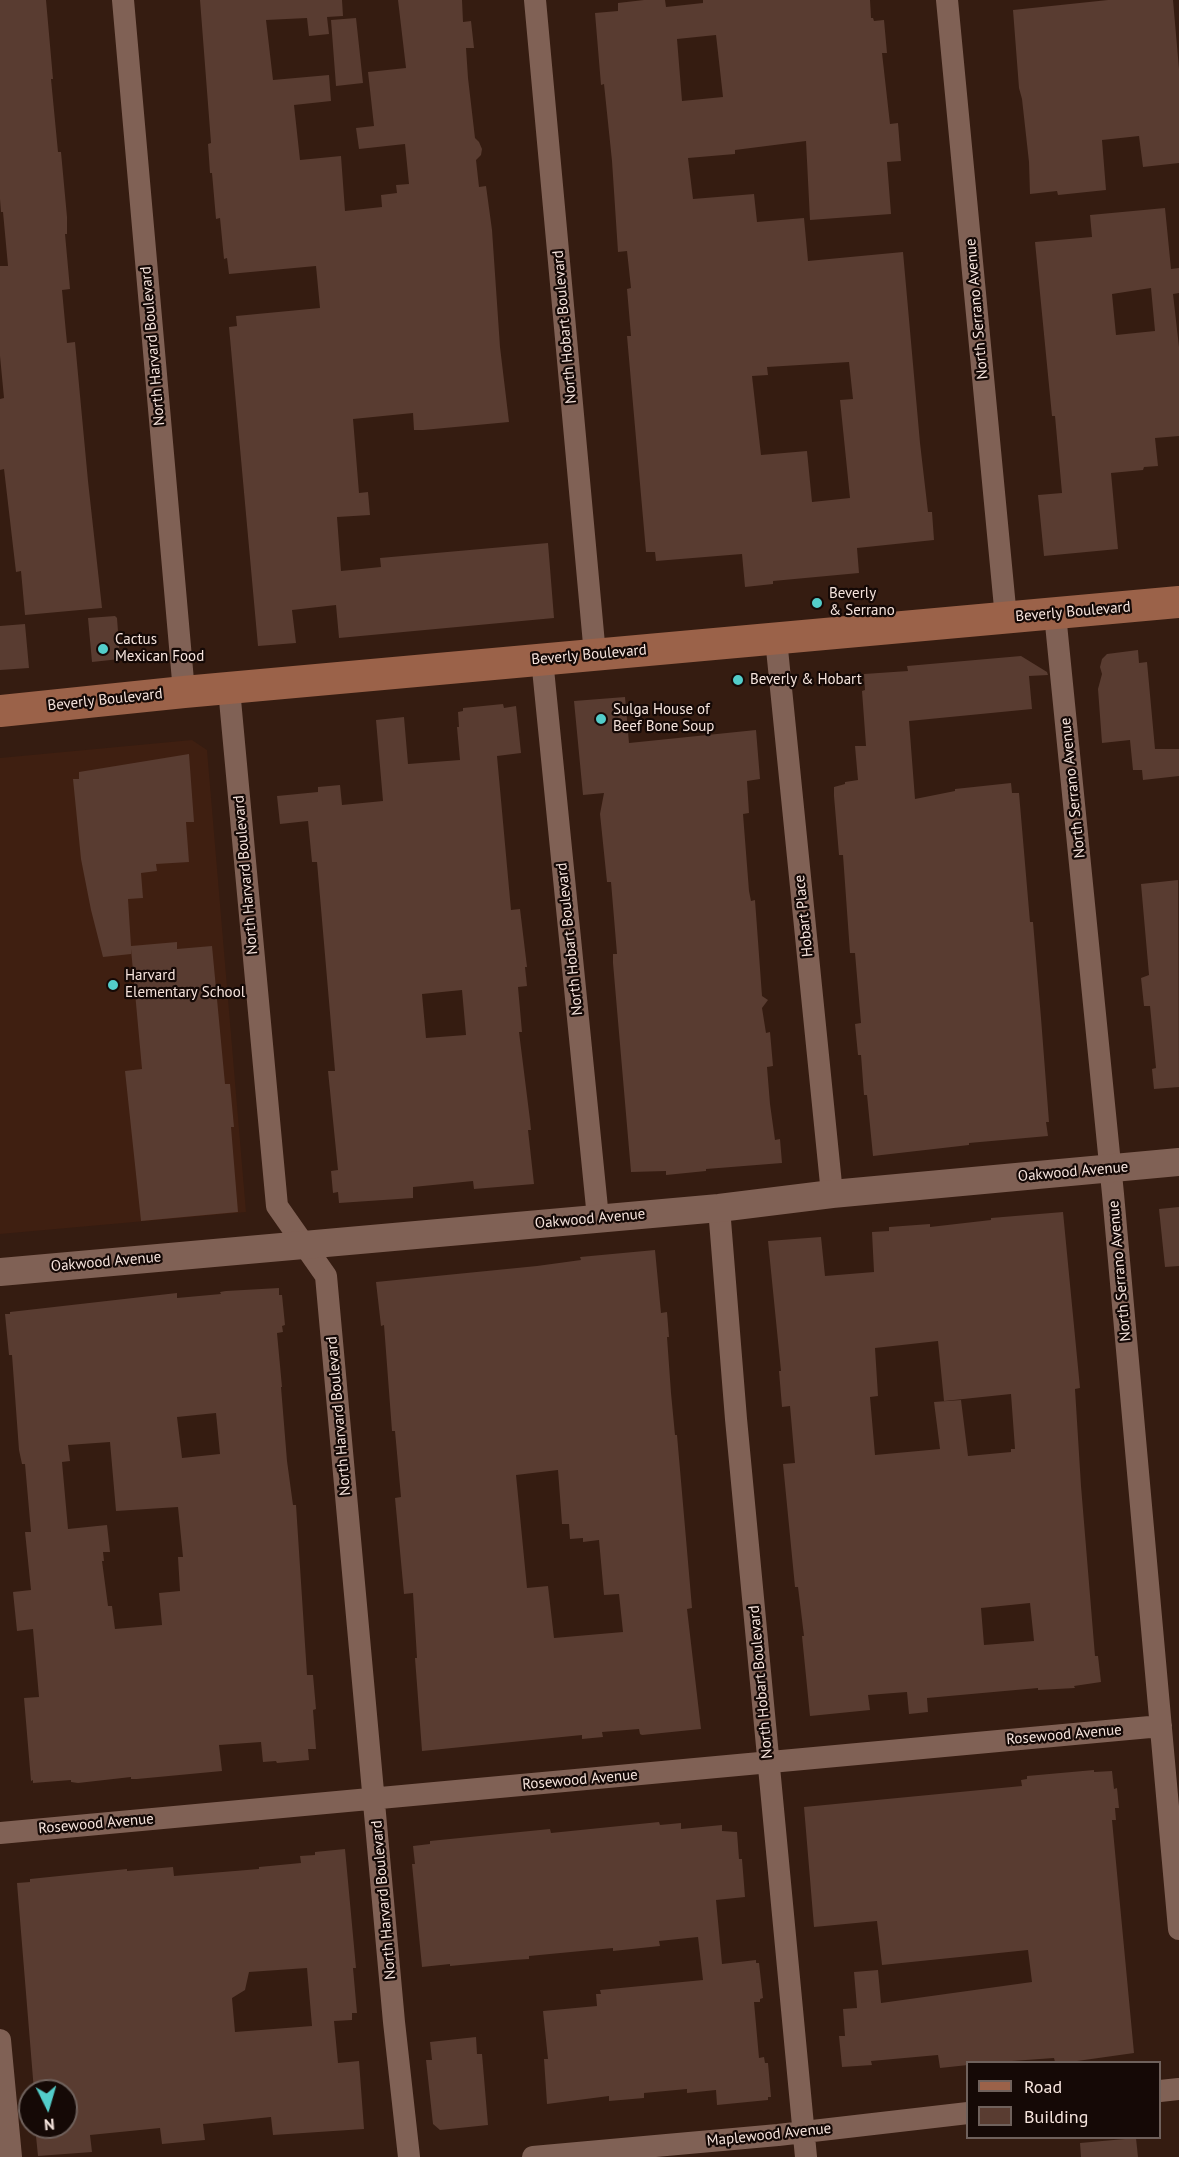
<!DOCTYPE html>
<style>
body{margin:0}
#map{position:relative;width:1179px;height:2157px;overflow:hidden;background:#351c11;font-family:"PT Sans",sans-serif}
canvas{display:block}
.legend{position:absolute;left:966px;top:2061px;width:195px;height:78px;box-sizing:border-box;background:#150906;border:2px solid #6f615c;margin:0;padding:8px 10px;list-style:none;font-size:18px;color:#f6e4dd}
.legend li{display:flex;align-items:center;gap:12px;height:30px}
.legend b{width:30px;border:2px solid #6f615c}
.north{position:absolute;left:18px;top:2079px;width:60px;height:60px;box-sizing:border-box;background:#150906;border:2px solid #6f615c;border-radius:50%;rotate:175deg;font-size:16px;font-weight:700;line-height:24px;text-align:center;color:#f6e4dd}
.north::after{content:'';display:block;margin:auto;width:21px;height:27px;background:#53cdca;clip-path:polygon(50% 0,100% 100%,50% 72%,0 100%)}
</style>
<div id="map">
<canvas width="1179" height="2157"></canvas>
<ul class="legend">
<li><b style="height:8px;background:#9b6249"></b>Road</li>
<li><b style="height:16px;background:#593c31"></b>Building</li>
</ul>
<div class="north">N</div>
</div>
<script>
const ctx = document.querySelector('canvas').getContext('2d');
ctx.lineJoin = 'round';
function fillPath(path, color) { ctx.fillStyle = color; ctx.fill(path, 'evenodd'); }
function trace(path, color, width, dash) { ctx.strokeStyle = color; ctx.lineWidth = width; ctx.lineCap = dash ? 'butt' : 'round'; ctx.setLineDash(dash || []); ctx.stroke(path); }
function label(font, color, halo, rows, align = 'center') {
  ctx.font = font + ' "PT Sans",sans-serif'; ctx.lineWidth = 4.5; ctx.setLineDash([]); ctx.textBaseline = 'middle'; ctx.strokeStyle = halo; ctx.fillStyle = color; for (const [text, x, y, turn = 0] of rows) {
    ctx.save(); ctx.translate(x, y); ctx.rotate((+turn || 0) * Math.PI / 180); ctx.textAlign = isNaN(turn) ? turn : align; if (halo) ctx.strokeText(text, 0, 0); ctx.fillText(text, 0, 0); ctx.restore();
  }
}
const built = new Path2D(`
 M 192,740 L 207,750 L 246,1212 L 0,1234 L 0,758 Z`);
const building = new Path2D(`
 M 0,0 L 46,0 L 53,79 L 51,79 L 58,152 L 61,152 L 67,217 L 67,234 L 65,234 L 70,289 L 62,290 L 66,333 L 67,343 L 75,342 L 88,481 L 102,608 L 25,615 L 21,571 L 16,572 L 4,469 L 0,470 L 0,399 L 4,398 L 0,356 L 0,266 L 8,266 L 3,212 L 1,212 L 0,199 Z
 M 200,0 L 342,0 L 343,16 L 327,17 L 329,34 L 309,36 L 307,18 L 266,20 L 273,80 L 329,75 L 331,101 L 294,105 L 300,160 L 341,156 L 345,211 L 382,207 L 381,195 L 397,193 L 396,185 L 409,184 L 405,144 L 359,149 L 356,128 L 374,126 L 368,72 L 406,68 L 398,0 L 462,0 L 463,22 L 471,21 L 474,48 L 466,48 L 468,78 L 475,138 L 479,142 L 482,149 L 481,155 L 476,160 L 479,187 L 486,186 L 492,230 L 500,347 L 509,422 L 423,430 L 414,430 L 413,413 L 353,419 L 359,493 L 368,492 L 370,515 L 337,517 L 341,571 L 381,567 L 380,558 L 548,543 L 554,618 L 339,638 L 336,605 L 292,610 L 296,643 L 258,646 L 229,327 L 237,326 L 236,316 L 320,308 L 316,266 L 229,274 L 227,258 L 224,259 L 220,218 L 216,219 L 212,173 L 210,173 L 208,144 L 211,143 Z
 M 644,0 L 665,0 L 666,7 L 703,3 L 703,0 L 870,0 L 871,18 L 873,18 L 874,21 L 884,20 L 887,53 L 882,53 L 890,124 L 898,123 L 901,161 L 887,162 L 891,214 L 810,220 L 806,141 L 735,150 L 735,154 L 688,158 L 693,199 L 754,194 L 757,222 L 804,218 L 808,261 L 903,252 L 920,443 L 928,512 L 932,512 L 934,540 L 857,548 L 859,573 L 773,581 L 773,584 L 745,587 L 742,554 L 656,561 L 655,552 L 646,552 L 627,336 L 631,336 L 627,289 L 631,288 L 627,251 L 618,252 L 612,161 L 604,84 L 601,85 L 595,13 L 618,11 L 618,3 ZM 716,35 L 723,97 L 682,101 L 677,39 ZM 849,362 L 853,399 L 840,400 L 850,498 L 812,502 L 807,451 L 761,455 L 752,376 L 768,375 L 767,367 Z
 M 1108,0 L 1173,0 L 1179,69 L 1179,163 L 1143,167 L 1139,136 L 1102,140 L 1106,190 L 1058,195 L 1057,191 L 1030,194 L 1029,162 L 1022,99 L 1019,88 L 1013,10 Z
 M 356,18 L 363,83 L 336,86 L 331,20 Z
 M 1165,208 L 1171,269 L 1179,268 L 1179,293 L 1173,294 L 1179,347 L 1179,436 L 1155,438 L 1158,466 L 1144,467 L 1143,470 L 1111,473 L 1118,549 L 1044,556 L 1038,495 L 1062,493 L 1055,416 L 1052,416 L 1035,242 L 1092,237 L 1090,215 ZM 1151,288 L 1155,331 L 1116,335 L 1112,294 Z
 M 115,616 L 117,618 L 120,659 L 92,662 L 88,618 Z
 M 25,624 L 29,668 L 0,670 L 0,626 Z
 M 1138,650 L 1139,663 L 1147,662 L 1155,749 L 1179,749 L 1179,776 L 1143,780 L 1142,770 L 1133,770 L 1130,740 L 1102,743 L 1098,689 L 1102,674 L 1100,667 L 1102,659 L 1107,654 Z
 M 1021,656 L 1047,672 L 1048,675 L 1029,676 L 1032,709 L 909,721 L 915,799 L 955,791 L 955,789 L 1011,783 L 1012,793 L 1019,793 L 1030,922 L 1033,922 L 1041,1018 L 1049,1122 L 1046,1122 L 1048,1136 L 969,1143 L 969,1145 L 873,1156 L 867,1095 L 864,1095 L 861,1055 L 858,1055 L 855,1024 L 861,1023 L 855,953 L 850,953 L 843,855 L 839,855 L 834,796 L 834,787 L 845,784 L 845,782 L 858,780 L 855,746 L 866,746 L 862,691 L 865,690 L 864,674 L 908,671 L 907,666 Z
 M 625,697 L 629,743 L 756,730 L 760,779 L 747,781 L 749,813 L 743,814 L 749,891 L 751,901 L 755,900 L 762,996 L 768,1000 L 762,1008 L 766,1033 L 770,1032 L 773,1066 L 767,1067 L 770,1104 L 775,1140 L 780,1139 L 782,1163 L 706,1169 L 706,1171 L 666,1175 L 666,1171 L 631,1172 L 613,963 L 613,954 L 617,954 L 611,882 L 607,882 L 600,814 L 604,793 L 583,795 L 574,701 Z
 M 503,704 L 504,708 L 516,706 L 521,753 L 497,756 L 511,910 L 520,909 L 527,967 L 525,967 L 527,986 L 518,987 L 522,1032 L 519,1032 L 530,1120 L 531,1130 L 528,1130 L 534,1184 L 474,1189 L 473,1181 L 413,1187 L 413,1198 L 339,1203 L 338,1192 L 333,1193 L 331,1171 L 338,1170 L 328,1071 L 335,1071 L 317,862 L 312,862 L 308,821 L 280,824 L 277,796 L 318,792 L 318,787 L 340,785 L 342,805 L 383,801 L 376,720 L 404,717 L 408,764 L 460,760 L 457,727 L 459,727 L 458,712 L 463,711 L 463,708 ZM 462,990 L 466,1035 L 426,1038 L 422,994 Z
 M 189,754 L 194,822 L 186,822 L 189,862 L 156,864 L 157,871 L 141,873 L 143,898 L 128,899 L 131,946 L 177,942 L 177,949 L 212,946 L 225,1084 L 230,1084 L 234,1127 L 231,1127 L 238,1212 L 141,1221 L 125,1071 L 142,1069 L 131,949 L 131,954 L 103,957 L 91,910 L 81,859 L 73,779 L 79,779 L 79,772 Z
 M 1178,880 L 1179,1087 L 1154,1089 L 1152,1069 L 1156,1068 L 1150,1006 L 1144,1006 L 1141,978 L 1149,975 L 1141,884 Z
 M 1179,1207 L 1179,1266 L 1165,1267 L 1159,1209 Z
 M 1063,1212 L 1080,1388 L 1075,1389 L 1081,1486 L 1095,1656 L 1098,1656 L 1101,1682 L 1074,1686 L 1075,1688 L 1038,1690 L 1038,1688 L 927,1698 L 928,1712 L 909,1714 L 907,1692 L 868,1695 L 870,1710 L 810,1716 L 802,1636 L 804,1636 L 798,1587 L 795,1587 L 783,1464 L 795,1463 L 790,1406 L 782,1407 L 779,1371 L 781,1371 L 768,1241 L 821,1237 L 825,1276 L 874,1272 L 872,1232 L 889,1231 L 889,1227 L 930,1224 L 930,1227 L 991,1220 L 991,1218 ZM 938,1341 L 944,1401 L 1011,1394 L 1015,1449 L 1011,1449 L 1011,1452 L 968,1456 L 961,1400 L 934,1402 L 940,1449 L 875,1455 L 870,1397 L 878,1396 L 875,1348 ZM 1030,1603 L 1034,1641 L 984,1645 L 981,1608 Z
 M 655,1250 L 661,1313 L 667,1312 L 669,1337 L 667,1337 L 671,1393 L 675,1435 L 677,1435 L 692,1608 L 687,1609 L 701,1729 L 642,1735 L 640,1734 L 639,1729 L 602,1732 L 603,1737 L 582,1739 L 582,1735 L 422,1751 L 415,1658 L 417,1658 L 413,1593 L 404,1594 L 395,1498 L 401,1497 L 395,1431 L 392,1431 L 384,1325 L 381,1326 L 376,1282 L 537,1266 L 581,1260 L 580,1257 ZM 558,1470 L 562,1524 L 569,1524 L 570,1539 L 583,1538 L 583,1542 L 599,1540 L 604,1595 L 619,1594 L 623,1632 L 554,1638 L 548,1586 L 527,1588 L 516,1475 Z
 M 279,1288 L 279,1295 L 282,1295 L 285,1325 L 282,1326 L 283,1332 L 277,1333 L 282,1387 L 281,1387 L 287,1461 L 293,1505 L 296,1505 L 307,1675 L 313,1675 L 316,1709 L 313,1710 L 316,1749 L 308,1749 L 309,1760 L 277,1763 L 276,1761 L 263,1762 L 261,1742 L 219,1745 L 222,1771 L 137,1779 L 131,1779 L 131,1777 L 78,1783 L 71,1782 L 71,1780 L 33,1783 L 33,1780 L 31,1781 L 24,1698 L 39,1697 L 33,1629 L 17,1631 L 13,1592 L 31,1590 L 25,1532 L 31,1532 L 25,1464 L 22,1464 L 19,1450 L 12,1355 L 9,1355 L 5,1314 L 10,1314 L 10,1312 L 177,1293 L 177,1298 L 221,1294 L 220,1292 L 226,1291 ZM 216,1413 L 220,1454 L 182,1458 L 177,1417 ZM 110,1442 L 116,1511 L 178,1507 L 183,1557 L 178,1557 L 180,1591 L 159,1593 L 162,1625 L 115,1629 L 112,1606 L 108,1606 L 102,1561 L 104,1561 L 103,1552 L 110,1552 L 107,1525 L 68,1529 L 62,1462 L 70,1461 L 68,1445 Z
 M 1094,1770 L 1094,1772 L 1112,1771 L 1114,1789 L 1117,1788 L 1119,1808 L 1115,1808 L 1116,1820 L 1112,1820 L 1134,2053 L 1070,2062 L 1055,2062 L 1054,2058 L 998,2062 L 968,2062 L 968,2065 L 940,2068 L 938,2055 L 871,2061 L 872,2065 L 842,2067 L 839,2036 L 845,2036 L 843,2009 L 857,2008 L 854,1972 L 878,1970 L 881,2003 L 1032,1982 L 1028,1950 L 882,1965 L 877,1921 L 814,1927 L 804,1807 L 1022,1786 L 1021,1780 L 1027,1779 L 1027,1776 Z
 M 659,1822 L 660,1825 L 681,1823 L 681,1829 L 722,1825 L 722,1831 L 737,1832 L 739,1859 L 742,1859 L 745,1897 L 716,1900 L 722,1964 L 756,1960 L 756,1963 L 759,1963 L 763,1998 L 760,1999 L 760,2002 L 754,2002 L 759,2058 L 764,2057 L 765,2063 L 768,2063 L 771,2097 L 768,2097 L 768,2100 L 717,2105 L 716,2090 L 687,2093 L 687,2089 L 644,2093 L 644,2098 L 609,2101 L 609,2096 L 547,2104 L 544,2059 L 548,2059 L 543,2011 L 597,2006 L 596,1994 L 601,1994 L 600,1990 L 703,1980 L 698,1937 L 659,1941 L 660,1946 L 613,1951 L 613,1948 L 529,1956 L 529,1959 L 513,1960 L 450,1966 L 450,1964 L 422,1967 L 412,1864 L 415,1864 L 413,1846 L 430,1844 L 430,1841 L 550,1829 L 551,1833 Z
 M 345,1849 L 356,1968 L 353,1968 L 357,2013 L 352,2013 L 352,2020 L 334,2021 L 338,2063 L 359,2061 L 364,2129 L 273,2135 L 271,2117 L 203,2124 L 205,2140 L 162,2144 L 160,2128 L 90,2135 L 92,2152 L 38,2156 L 36,2136 L 42,2135 L 41,2127 L 66,2127 L 66,2091 L 34,2091 L 17,1883 L 30,1882 L 30,1879 L 127,1869 L 127,1871 L 173,1867 L 174,1876 L 259,1869 L 259,1867 L 301,1863 L 300,1856 L 315,1855 L 315,1852 ZM 307,1968 L 312,2026 L 235,2032 L 232,1998 L 245,1990 L 249,1972 Z
 M 476,2037 L 477,2054 L 482,2054 L 488,2125 L 440,2130 L 433,2124 L 426,2060 L 432,2060 L 430,2042 Z
 M 1136,2138 L 1138,2157 L 1081,2157 L 1080,2143 Z`);
const minor = new Path2D(`
 M 123,0 L 184,692
 M 535,0 L 595,655
 M 947,0 L 1006,618
 M 1055,614 L 1113,1194 L 1179,1929
 M 776,639 L 832,1194
 M 542,659 L 598,1218
 M 229,689 L 277,1206 L 326,1276 L 394,2022 L 409,2157
 M 719,1208 L 736,1419 L 806,2157
 M 0,1833 L 1161,1726
 M 0,2040 L 11,2157
 M 1160,2091 L 1179,2089
 M 533,2157 L 778,2135 L 968,2113`);
const tertiary = new Path2D(`
 M 0,1272 L 719,1208 L 832,1194 L 1179,1162`);
const secondary = new Path2D(`
 M 0,711 L 184,692 L 1179,602`);
const markers = [
 [817,603,6,"#53cdca"],
 [103,649,6,"#53cdca"],
 [738,680,6,"#53cdca"],
 [601,719,6,"#53cdca"],
 [113,985,6,"#53cdca"]
];
const streetNames = [
 ["North Serrano Avenue",977,309,-95],
 ["North Hobart Boulevard",565,327,-95],
 ["North Harvard Boulevard",153,346,-95],
 ["Beverly Boulevard",1073,612,-5],
 ["Beverly Boulevard",589,655,-5],
 ["Beverly Boulevard",105,700,-6],
 ["North Serrano Avenue",1073,788,-96],
 ["North Harvard Boulevard",246,875,-95],
 ["Hobart Place",804,916,-96],
 ["North Hobart Boulevard",570,939,-96],
 ["Oakwood Avenue",1073,1172,-5],
 ["Oakwood Avenue",590,1219,-5],
 ["Oakwood Avenue",106,1262,-5],
 ["North Serrano Avenue",1120,1271,-95],
 ["North Harvard Boulevard",339,1416,-95],
 ["North Hobart Boulevard",761,1682,-95],
 ["Rosewood Avenue",1064,1735,-5],
 ["Rosewood Avenue",580,1780,-5],
 ["Rosewood Avenue",96,1824,-5],
 ["North Harvard Boulevard",384,1900,-95],
 ["Maplewood Avenue",769,2135,-6]
];
const poiNames = [
 ["Beverly",829,594],
 ["& Serrano",829,611],
 ["Cactus",115,640],
 ["Mexican Food",115,657],
 ["Beverly & Hobart",750,680],
 ["Sulga House of",613,710],
 ["Beef Bone Soup",613,727],
 ["Harvard",125,976],
 ["Elementary School",125,993]
];
fillPath(built, '#3f1f11');
fillPath(building, '#593c31');
trace(minor, '#806155', 22);
trace(tertiary, '#806155', 28);
trace(secondary, '#9b6249', 32);
for (const [x, y, r, color] of markers) { const dot = new Path2D(); dot.arc(x, y, r, 0, 2 * Math.PI); ctx.fillStyle = color; ctx.fill(dot); trace(dot, '#150906', 2); }
label('15px', '#f6e4dd', '#150906', streetNames);
label('15px', '#f6e4dd', '#150906', poiNames, 'left');
</script>
